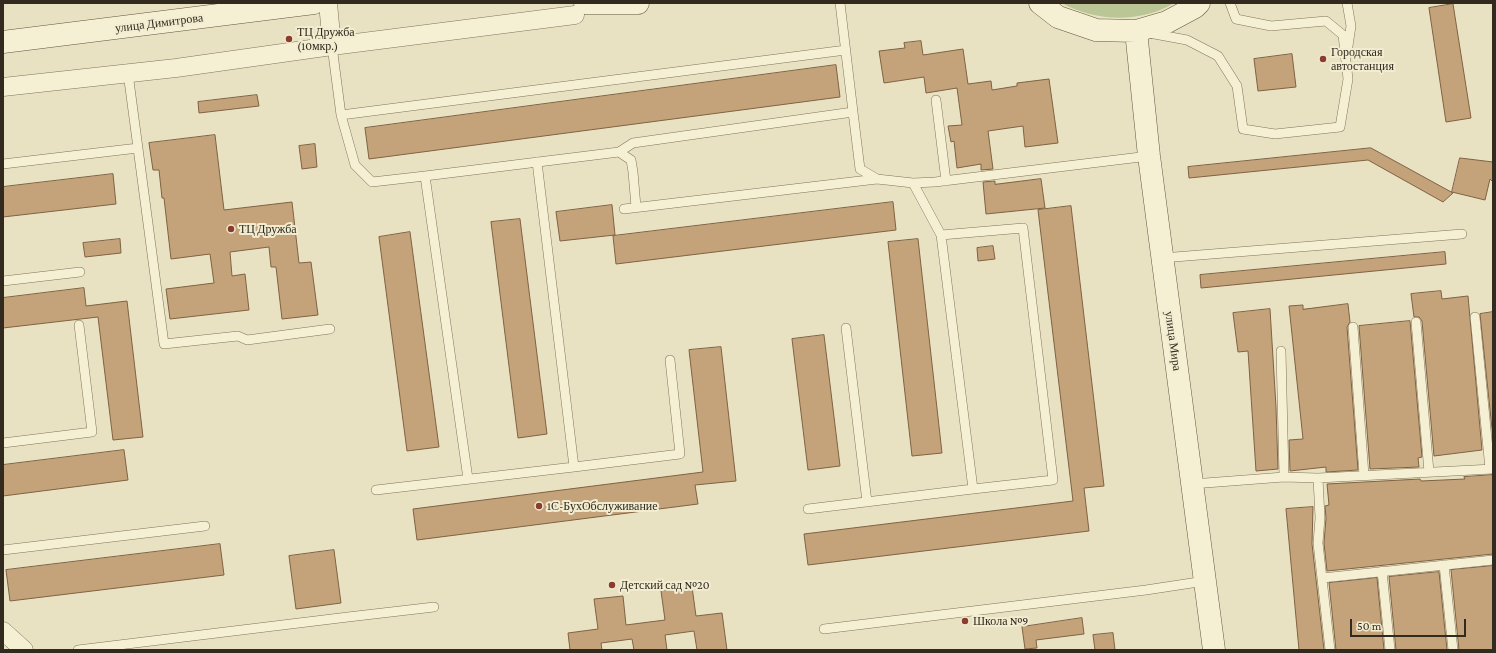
<!DOCTYPE html>
<meta charset="utf-8">
<style>
body{margin:0}
#map{position:relative;width:1496px;height:653px;overflow:hidden;background:#e9e2c2;font-family:"Crimson Pro",serif}
canvas{display:block}
.frame{position:absolute;inset:0;border:4px solid #322a1e;pointer-events:none}
.scale{position:absolute;left:1350px;top:619px;width:116px;height:18px;box-sizing:border-box;border:2px solid #322a1e;border-top:0;padding-left:5px;font-size:12px;line-height:14px;white-space:nowrap;color:#322a1e;-webkit-text-stroke:3px #f2ecd1;paint-order:stroke}
</style>
<div id="map">
<canvas width="1496" height="653"></canvas>
<div class="frame"></div>
<div class="scale">50 m</div>
</div>
<script>
const ctx = document.querySelector('canvas').getContext('2d');
ctx.lineJoin = 'round';
function fillPath(path, color) { ctx.fillStyle = color; ctx.fill(path, 'evenodd'); }
function trace(path, color, width, dash) { ctx.strokeStyle = color; ctx.lineWidth = width; ctx.lineCap = dash ? 'butt' : 'round'; ctx.setLineDash(dash || []); ctx.stroke(path); }
function label(font, color, halo, rows, align = 'center') {
  ctx.font = font + ' "Crimson Pro",serif'; ctx.lineWidth = 4; ctx.setLineDash([]); ctx.textBaseline = 'middle'; ctx.strokeStyle = halo; ctx.fillStyle = color; for (const [text, x, y, turn = 0] of rows) {
    ctx.save(); ctx.translate(x, y); ctx.rotate((+turn || 0) * Math.PI / 180); ctx.textAlign = isNaN(turn) ? turn : align; if (halo) ctx.strokeText(text, 0, 0); ctx.fillText(text, 0, 0); ctx.restore();
  }
}
const green = new Path2D(`
 M 1062,3 L 1174,3 C 1142,23 1095,22 1062,3 Z`);
const building = new Path2D(`
 M 1453,4 L 1471,118 L 1446,122 L 1429,8 Z
 M 921,41 L 923,55 L 963,49 L 968,84 L 991,81 L 992,90 L 1017,86 L 1017,83 L 1049,79 L 1058,143 L 1025,147 L 1023,126 L 988,131 L 993,169 L 981,170 L 981,164 L 957,168 L 954,141 L 951,142 L 948,126 L 962,125 L 957,88 L 926,93 L 924,77 L 884,83 L 879,51 L 905,48 L 904,43 Z
 M 1292,54 L 1296,87 L 1258,91 L 1254,59 Z
 M 836,65 L 840,97 L 369,159 L 365,128 Z
 M 257,95 L 259,106 L 199,113 L 198,102 Z
 M 215,135 L 224,210 L 292,202 L 299,263 L 311,262 L 318,315 L 282,319 L 276,267 L 271,267 L 269,247 L 230,252 L 232,276 L 245,274 L 249,310 L 170,319 L 166,289 L 214,283 L 210,254 L 171,259 L 164,198 L 162,198 L 159,170 L 153,170 L 149,143 Z
 M 315,144 L 317,167 L 302,169 L 299,146 Z
 M 1371,148 L 1453,193 L 1443,202 L 1368,160 L 1189,178 L 1188,167 Z
 M 1460,158 L 1493,162 L 1493,182 L 1490,179 L 1485,200 L 1452,192 Z
 M 113,174 L 116,204 L 3,217 L 3,187 Z
 M 1041,179 L 1045,208 L 986,214 L 983,182 L 995,181 L 995,184 Z
 M 893,202 L 896,230 L 616,264 L 613,236 Z
 M 612,205 L 615,235 L 560,241 L 556,212 Z
 M 1071,206 L 1104,486 L 1084,488 L 1089,531 L 808,565 L 804,534 L 1073,501 L 1038,210 Z
 M 520,219 L 547,434 L 518,438 L 491,222 Z
 M 410,232 L 439,447 L 407,451 L 379,237 Z
 M 120,239 L 121,253 L 85,257 L 83,243 Z
 M 918,239 L 942,453 L 912,456 L 888,242 Z
 M 993,246 L 995,259 L 978,261 L 977,248 Z
 M 1445,252 L 1446,264 L 1201,288 L 1200,275 Z
 M 84,288 L 86,306 L 127,301 L 143,437 L 113,440 L 98,317 L 3,328 L 3,298 Z
 M 1441,291 L 1442,299 L 1468,296 L 1482,450 L 1434,456 L 1422,321 L 1419,317 L 1414,317 L 1411,294 Z
 M 1348,304 L 1350,322 L 1347,327 L 1358,470 L 1326,472 L 1326,467 L 1290,471 L 1289,440 L 1303,439 L 1289,306 L 1303,305 L 1303,309 Z
 M 1270,309 L 1276,407 L 1278,469 L 1256,471 L 1248,351 L 1238,352 L 1233,313 Z
 M 1493,312 L 1493,438 L 1480,314 Z
 M 1410,321 L 1422,457 L 1418,458 L 1419,467 L 1370,469 L 1359,326 Z
 M 824,335 L 840,466 L 808,470 L 792,339 Z
 M 721,347 L 736,481 L 695,485 L 698,504 L 417,540 L 413,509 L 703,472 L 689,350 Z
 M 124,450 L 128,480 L 3,496 L 3,465 Z
 M 1493,475 L 1493,554 L 1327,571 L 1324,543 L 1326,518 L 1325,506 L 1329,505 L 1327,484 L 1420,479 L 1421,481 L 1465,479 L 1464,477 Z
 M 1313,507 L 1312,544 L 1324,650 L 1299,650 L 1286,509 Z
 M 220,544 L 224,575 L 10,601 L 6,570 Z
 M 334,550 L 341,603 L 296,609 L 289,556 Z
 M 1493,566 L 1493,650 L 1459,650 L 1451,570 Z
 M 1439,572 L 1447,650 L 1396,650 L 1389,577 Z
 M 1377,578 L 1384,650 L 1336,650 L 1329,583 Z
 M 692,587 L 696,616 L 722,613 L 727,650 L 697,650 L 694,631 L 665,635 L 667,650 L 634,650 L 632,639 L 601,643 L 602,650 L 570,650 L 568,633 L 598,629 L 594,599 L 623,596 L 626,625 L 665,620 L 661,591 Z
 M 1082,618 L 1084,634 L 1036,640 L 1037,648 L 1025,649 L 1022,627 Z
 M 1113,633 L 1115,650 L 1095,650 L 1093,635 Z`);
const lane = new Path2D(`
 M 840,3 L 853,112
 M 1347,3 L 1351,26 L 1348,46
 M 1149,33 L 1187,40 L 1218,56 L 1237,86 L 1243,129 L 1275,134 L 1340,127 L 1348,79 L 1343,35 L 1326,21 L 1271,26 L 1236,19 L 1230,3
 M 332,46 L 341,115 L 355,165 L 372,182 L 425,176 L 619,152 L 633,143 L 853,112 L 860,169 L 877,179 L 913,183 L 935,182 L 1149,156
 M 128,73 L 164,344 L 238,336 L 247,340 L 330,329
 M 936,100 L 946,181
 M 341,115 L 846,50
 M 619,152 L 631,160 L 633,172 L 636,207
 M 3,164 L 138,148
 M 425,176 L 468,479
 M 913,183 L 941,235 L 973,489 L 1053,480 L 1023,228 L 941,235
 M 624,209 L 877,179
 M 1162,258 L 1462,234
 M 3,281 L 80,272
 M 1475,317 L 1490,469
 M 1416,322 L 1429,472
 M 1353,327 L 1364,475
 M 846,328 L 867,502
 M 1281,351 L 1284,477
 M 3,443 L 92,432 L 79,325
 M 574,467 L 680,454 L 670,360
 M 1318,478 L 1320,518 L 1318,543 L 1330,650
 M 1192,484 L 1284,477 L 1318,478 L 1493,469
 M 376,490 L 574,467 L 537,162
 M 808,509 L 973,489
 M 3,550 L 205,526
 M 1444,565 L 1453,650
 M 1382,571 L 1390,650
 M 1322,578 L 1493,560
 M 824,629 L 1146,590 L 1205,581
 M 78,650 L 348,617 L 434,607`);
const street = new Path2D(`
 M 332,46 L 575,15
 M 3,87 L 176,68 L 332,46 L 328,3
 M 3,631 L 24,650`);
const secondary = new Path2D(`
 M 585,3 L 638,3
 M 1040,3 L 1058,17 L 1096,30 L 1136,31 L 1167,22 L 1195,7 L 1199,3
 M 1136,31 L 1149,156 L 1214,650
 M 3,42 L 314,3`);
const markers = [
 [289,39,4,"#8b3b30"],
 [1323,59,4,"#8b3b30"],
 [231,229,4,"#8b3b30"],
 [539,506,4,"#8b3b30"],
 [612,585,4,"#8b3b30"],
 [965,621,4,"#8b3b30"]
];
const streetNames = [
 ["улица Димитрова",159,23,-7],
 ["улица Мира",1173,341,82]
];
const poiNames = [
 ["ТЦ Дружба",297,32],
 ["(10мкр.)",297,46],
 ["Городская",1331,52],
 ["автостанция",1331,66],
 ["ТЦ Дружба",239,229],
 ["1С-БухОбслуживание",547,506],
 ["Детский сад №20",620,585],
 ["Школа №9",973,621]
];
fillPath(green, '#bbc697');
fillPath(building, '#c4a37b');
trace(building, '#7e6243', 1);
trace(lane, '#81745b', 10);
trace(street, '#81745b', 19);
trace(secondary, '#63553e', 23);
trace(lane, '#f5efd4', 9);
trace(street, '#f5efd4', 18);
trace(secondary, '#f5efd4', 22);
for (const [x, y, r, color] of markers) { const dot = new Path2D(); dot.arc(x, y, r, 0, 2 * Math.PI); ctx.fillStyle = color; ctx.fill(dot); trace(dot, '#f2ecd1', 1.5); }
label('12px', '#322a1e', '#f2ecd1', streetNames);
label('12px', '#322a1e', '#f2ecd1', poiNames, 'left');
</script>
